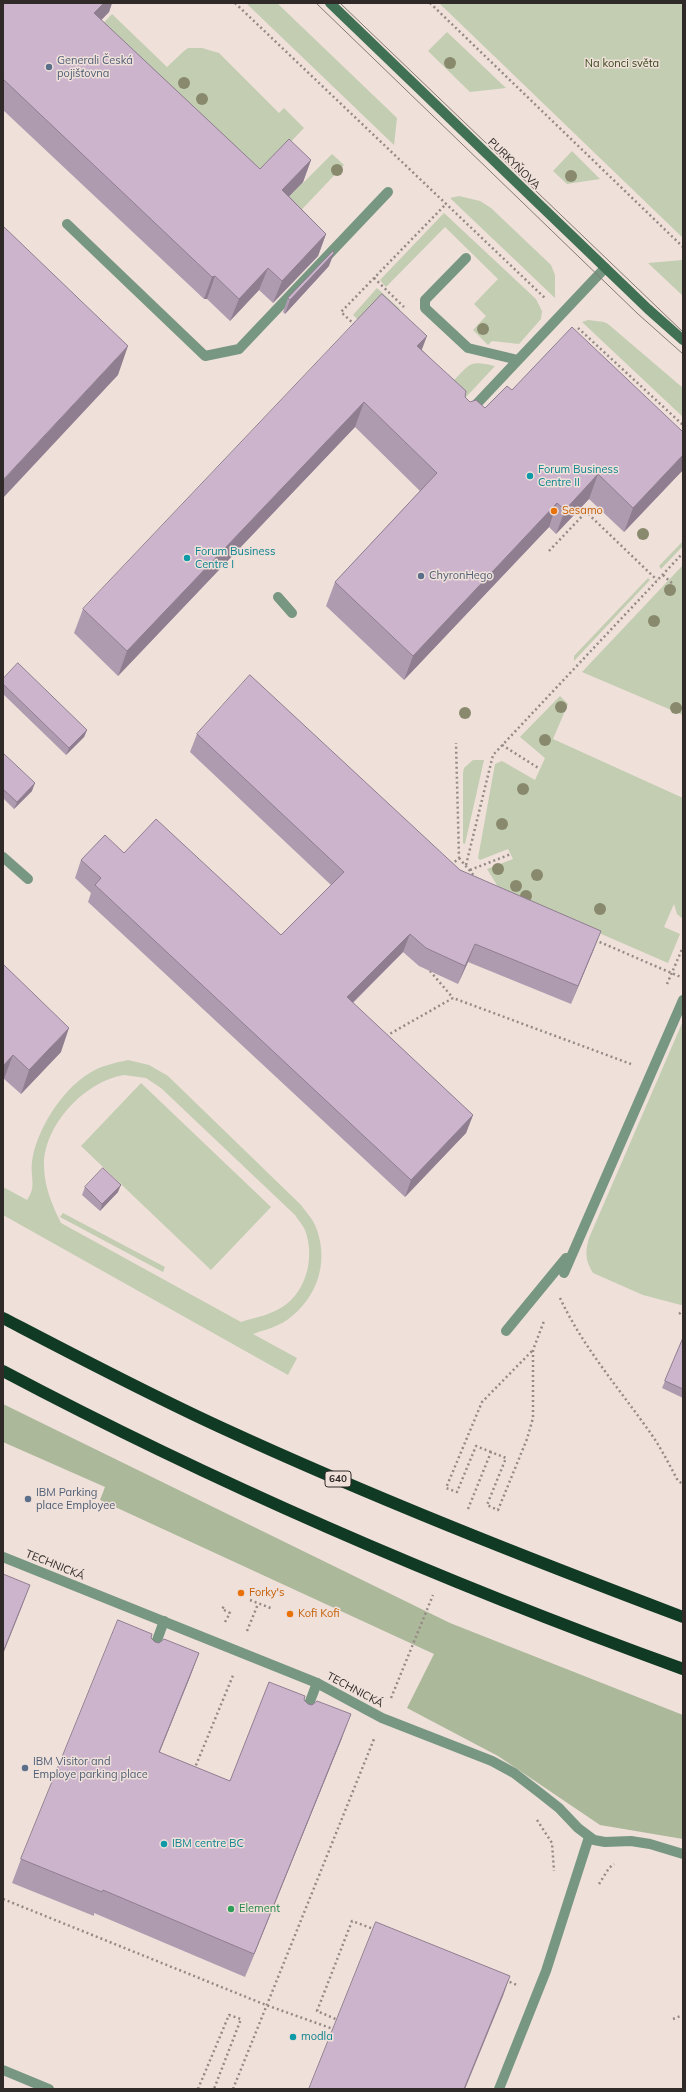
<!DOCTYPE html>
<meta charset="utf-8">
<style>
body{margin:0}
#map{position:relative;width:686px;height:2092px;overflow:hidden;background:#efe0da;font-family:Mulish,sans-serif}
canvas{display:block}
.frame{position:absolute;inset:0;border:4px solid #2f2927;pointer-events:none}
</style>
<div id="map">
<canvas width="686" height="2092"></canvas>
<div class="frame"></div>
</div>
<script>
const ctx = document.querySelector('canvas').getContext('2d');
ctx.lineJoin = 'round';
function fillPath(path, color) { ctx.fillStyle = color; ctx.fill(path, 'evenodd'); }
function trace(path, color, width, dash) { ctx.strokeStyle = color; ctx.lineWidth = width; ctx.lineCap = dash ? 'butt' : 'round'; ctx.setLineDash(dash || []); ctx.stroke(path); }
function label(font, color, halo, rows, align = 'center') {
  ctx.font = font + ' Mulish,sans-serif'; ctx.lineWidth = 3; ctx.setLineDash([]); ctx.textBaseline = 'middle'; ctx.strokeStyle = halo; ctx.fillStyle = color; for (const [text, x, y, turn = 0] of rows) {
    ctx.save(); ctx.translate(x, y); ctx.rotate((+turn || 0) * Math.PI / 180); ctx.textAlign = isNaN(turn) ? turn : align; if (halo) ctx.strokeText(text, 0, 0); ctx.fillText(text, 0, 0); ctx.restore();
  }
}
const green = new Path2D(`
 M 246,3 L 277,3 L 397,118 L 394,145 Z
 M 439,3 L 683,3 L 683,238 Z
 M 112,14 L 167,67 L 184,51 L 188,48 L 202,48 L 219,53 L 279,113 L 284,108 L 304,128 L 282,151 L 303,183 L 332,154 L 344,165 L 289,223 L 92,35 Z
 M 447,32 L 506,88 L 470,92 L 428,51 Z
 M 572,151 L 600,179 L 567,184 L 553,171 Z
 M 459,196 L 480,201 L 491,208 L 551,265 L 555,275 L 555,298 L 450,198 Z
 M 444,213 L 536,299 L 542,311 L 541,319 L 519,344 L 492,341 L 488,345 L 473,330 L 486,316 L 474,304 L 498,279 L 445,227 L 386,287 L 380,280 Z
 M 683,260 L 683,296 L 648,263 Z
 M 377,288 L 400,309 L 390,319 L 453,381 C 471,363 469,360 495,366 L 453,411 L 353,315 Z
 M 588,320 L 604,322 L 608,324 L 683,388 L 683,417 L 582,322 Z
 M 683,541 L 683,546 L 661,569 L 659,566 Z
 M 683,565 L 683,715 L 582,672 Z
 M 648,578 L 650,580 L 574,661 L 574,656 Z
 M 560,696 L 568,704 L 553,739 L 683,798 L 683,919 L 677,914 L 674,904 L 664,927 L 680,934 L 668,963 L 500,890 L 487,869 L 513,859 L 508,849 L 480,860 L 478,858 L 495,764 L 502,761 L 535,780 L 545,758 L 520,737 Z
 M 473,760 L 484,760 L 465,844 L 463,843 L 463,773 L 464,768 Z
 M 683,1021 L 683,1304 L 681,1305 L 643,1295 L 593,1273 C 585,1260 585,1252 589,1238 Z
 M 128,1060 L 149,1065 L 168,1076 L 301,1205 C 305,1211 312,1218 315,1225 C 330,1260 318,1298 287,1320 C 277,1327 264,1330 253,1334 L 297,1358 L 288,1375 L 3,1215 L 3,1187 L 27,1200 C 37,1186 30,1178 32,1162 C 36,1131 61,1091 88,1074 C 100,1066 114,1063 128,1060 ZM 124,1075 L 146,1078 L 161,1088 L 295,1215 C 298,1220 303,1225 305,1230 C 316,1259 305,1297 277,1310 C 266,1316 253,1318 241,1322 L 61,1223 C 52,1205 44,1186 44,1165 C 44,1125 85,1081 124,1075 Z
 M 141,1083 L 271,1207 L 211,1270 L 81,1146 Z
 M 63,1213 L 165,1267 L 163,1272 L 60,1217 Z`);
const forest = new Path2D(`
 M 3,1404 L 450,1623 L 683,1715 L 683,1839 L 600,1825 L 498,1756 L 407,1708 L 434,1654 L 100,1500 L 105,1487 L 3,1442 Z`);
const path = new Path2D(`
 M 235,3 L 546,299
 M 430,3 L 683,247
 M 374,278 L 404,307
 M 355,325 L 341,312 L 446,204
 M 578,328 L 683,425
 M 581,507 L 657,580
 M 549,551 L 586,512
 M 663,575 L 674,585
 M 502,745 L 540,769
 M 682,854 L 683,854
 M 459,858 L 476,878
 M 451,865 L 459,858 L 456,743
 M 466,865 L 493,755 L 683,553
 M 470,870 L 511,854
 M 595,940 L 683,978
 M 430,971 L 453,998
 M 667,984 L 683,947
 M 386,1036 L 453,998 L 631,1064
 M 560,1298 C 583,1347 618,1387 649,1431 C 660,1446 669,1464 678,1481 L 683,1484
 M 679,1314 L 683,1311
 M 491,1452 L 476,1446 L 457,1492 L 446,1488 L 482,1402 L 532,1351
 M 468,1509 L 491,1452 L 506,1458 L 487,1505 L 498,1510 L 527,1439 L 533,1418 L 533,1350 L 544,1321
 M 250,1600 L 273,1609
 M 225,1622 L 230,1613 L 222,1609 L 225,1605
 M 247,1631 L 258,1604
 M 391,1698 L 433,1595
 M 194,1770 L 234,1673
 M 537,1820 L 552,1843 L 554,1871
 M 599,1884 L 609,1868 L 614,1864
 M 3,1899 L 266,2005 L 336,2030
 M 505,1980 L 517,1985
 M 673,2019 L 683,2015
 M 340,2021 L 317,2011 L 352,1921 L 376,1930
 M 198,2089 L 229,2015 L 241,2019 L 214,2089
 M 233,2089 L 374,1739`);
const lane = new Path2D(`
 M 67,224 L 205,356 L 239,349 L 388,192
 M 466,258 L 425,300 L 425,308 L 468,348 L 518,360
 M 469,412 L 605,268
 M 278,597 L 292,613
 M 3,857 L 28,879
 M 564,1273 L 683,1000
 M 506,1331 L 566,1258
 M 152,1654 L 164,1621
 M 304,1717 L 317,1683
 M 499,2089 L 546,1971 L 589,1837`);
const street = new Path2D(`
 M 3,1557 L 317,1683 L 382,1718 L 492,1761 L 514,1773 L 540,1793 L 559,1808 L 578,1828 L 594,1840 L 605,1842 L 631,1841 L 650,1844 L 683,1854
 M 3,2070 L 49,2089`);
const secondary = new Path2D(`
 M 330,3 L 648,309 L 683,340`);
const highway = new Path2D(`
 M 3,1318 C 74,1355 146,1393 220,1427 C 372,1497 527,1558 683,1617
 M 3,1371 C 222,1487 451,1585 683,1669`);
const tram = new Path2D(`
 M 316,3 L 638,314 L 683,354
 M 340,3 L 683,332`);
const trees = [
 [450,63],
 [184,83],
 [202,99],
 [337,170],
 [571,176],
 [483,329],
 [643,534],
 [670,590],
 [654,621],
 [561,707],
 [676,708],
 [465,713],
 [545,740],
 [523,789],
 [502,824],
 [498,869],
 [537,875],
 [516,886],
 [526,896],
 [600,909]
];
const wall = new Path2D(`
 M 3,3 L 112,3 L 109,12 L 101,20 L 260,169 L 311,160 L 303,182 L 289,196 L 326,234 L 318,256 L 273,303 L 259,290 L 230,321 L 207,299 L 204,299 L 3,110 Z
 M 329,266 L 285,314 L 283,312 L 288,298 Z
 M 422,350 L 470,402 L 485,408 L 512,390 L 683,432 L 683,470 L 624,532 L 589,499 L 556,534 L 549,527 L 404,680 L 326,606 L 335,582 L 420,491 L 355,427 L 118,676 L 74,633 L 83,609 Z
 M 3,679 L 87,730 L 84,737 L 66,755 L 3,694 Z
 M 197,734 L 460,870 L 594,949 L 571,1004 L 468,962 L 458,984 L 419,966 L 403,952 L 353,1003 L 473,1115 L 466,1133 L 405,1197 L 88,902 L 91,893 L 75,878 L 81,860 L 124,853 L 281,935 L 331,885 L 190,752 Z
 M 3,753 L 32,791 L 14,809 L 3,798 Z
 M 3,964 L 61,1052 L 21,1094 L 4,1079 Z
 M 85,1187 L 118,1192 L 100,1211 L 82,1195 Z
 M 683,1338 L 683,1398 L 662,1388 Z
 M 151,1638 L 155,1642 L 199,1653 L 190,1677 L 159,1753 L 230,1781 L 304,1700 L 342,1738 L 245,1977 L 94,1913 L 94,1916 L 12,1883 L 21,1859 Z`);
const shadedWall = new Path2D(`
 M 104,3 L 112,3 L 109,12 L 86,36 L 94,13 Z
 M 311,160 L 303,182 L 274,212 L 282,190 Z
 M 326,234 L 318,256 L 273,303 L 282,281 Z
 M 334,253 L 329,266 L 285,314 L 290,300 Z
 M 268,268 L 259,290 L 230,321 L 239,299 Z
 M 215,276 L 207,299 L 204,299 L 212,277 Z
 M 427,336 L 418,360 L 417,346 Z
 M 128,346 L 118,375 L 3,498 L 3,480 Z
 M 364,402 L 355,427 L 118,676 L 127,651 Z
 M 683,455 L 683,470 L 624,532 L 633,508 Z
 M 598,474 L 589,499 L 556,534 L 565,510 Z
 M 557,503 L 549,527 L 404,680 L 413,656 Z
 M 87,730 L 84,737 L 66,755 L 69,748 Z
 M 35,783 L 32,791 L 14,809 L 17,802 Z
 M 601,931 L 594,949 L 571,1004 L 578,986 Z
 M 410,934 L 403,952 L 340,1015 L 347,997 Z
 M 475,944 L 468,962 L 458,984 L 465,966 Z
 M 69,1028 L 61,1052 L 21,1094 L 29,1070 Z
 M 13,1055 L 4,1079 L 3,1080 L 3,1066 Z
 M 473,1115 L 466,1133 L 405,1197 L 411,1180 Z
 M 121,1185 L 118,1192 L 100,1211 L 102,1204 Z
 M 30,1585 L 21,1609 L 3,1654 L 3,1652 Z
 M 199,1653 L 190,1677 L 150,1776 L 159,1752 Z
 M 351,1714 L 342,1738 L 245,1977 L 254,1954 Z
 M 510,1976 L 503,1996 L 465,2089 L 464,2089 Z`);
const building = new Path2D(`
 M 3,3 L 104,3 L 94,13 L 260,169 L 289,139 L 311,160 L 282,190 L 326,234 L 282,281 L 268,268 L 239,299 L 215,276 L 212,277 L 3,79 Z
 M 3,226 L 128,346 L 3,480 Z
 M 333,251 L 334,253 L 290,300 L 288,298 Z
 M 382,294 L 427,336 L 417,346 L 466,391 L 465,397 L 470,402 L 476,400 L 485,408 L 507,386 L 512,390 L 572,327 L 683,432 L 683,455 L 633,508 L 598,474 L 565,510 L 557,503 L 413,656 L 335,582 L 437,473 L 364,402 L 127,651 L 83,609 Z
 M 18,663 L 87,730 L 69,748 L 3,684 L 3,679 Z
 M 250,675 L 460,870 L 601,931 L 578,986 L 475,944 L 465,966 L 426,948 L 410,934 L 347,997 L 473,1115 L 411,1180 L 95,885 L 101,878 L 81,860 L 105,835 L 124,853 L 156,819 L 281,935 L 344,872 L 197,734 Z
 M 3,753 L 35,783 L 17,802 L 3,789 Z
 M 3,964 L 69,1028 L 29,1070 L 13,1055 L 3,1066 Z
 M 103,1168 L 121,1185 L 102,1204 L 85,1187 Z
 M 683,1338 L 683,1389 L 665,1381 Z
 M 3,1574 L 30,1585 L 3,1652 Z
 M 118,1620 L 152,1634 L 151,1638 L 155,1642 L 159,1643 L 164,1639 L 199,1653 L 159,1752 L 230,1781 L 269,1682 L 305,1696 L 304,1700 L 308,1704 L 312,1705 L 317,1701 L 351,1714 L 254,1954 L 103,1890 L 102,1892 L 21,1859 Z
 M 376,1922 L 510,1976 L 464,2089 L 309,2089 Z`);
const markers = [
 [49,67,4,"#5c6f8a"],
 [530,476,4,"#0f9aa8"],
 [554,511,4,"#e8710a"],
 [187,558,4,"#0f9aa8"],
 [421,576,4,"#5c6f8a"],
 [28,1499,4,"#5c6f8a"],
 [241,1593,4,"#e8710a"],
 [290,1614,4,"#e8710a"],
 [25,1768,4,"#5c6f8a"],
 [164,1844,4,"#0f9aa8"],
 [231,1909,4,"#2e9e5b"],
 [293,2037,4,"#0f9aa8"]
];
const shields = [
 [338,1479,26]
];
const shieldNames = [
 ["640",338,1479]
];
const serviceNames = [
 ["Generali Česká",57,61],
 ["pojišťovna",57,74],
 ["ChyronHego",429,576],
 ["IBM Parking",36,1493],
 ["place Employee",36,1506],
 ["IBM Visitor and",33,1762],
 ["Employe parking place",33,1775]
];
const parkNames = [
 ["Na konci světa",622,64]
];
const streetNames = [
 ["PURKYŇOVA",514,164,44],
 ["TECHNICKÁ",55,1565,22],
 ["TECHNICKÁ",355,1690,28]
];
const cultureNames = [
 ["Forum Business",538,470],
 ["Centre II",538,483],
 ["Forum Business",195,552],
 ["Centre I",195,565],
 ["IBM centre BC",172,1844],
 ["modla",301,2037]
];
const foodNames = [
 ["Sesamo",562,511],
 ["Forky's",249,1593],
 ["Kofi Kofi",298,1614]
];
const leisureNames = [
 ["Element",239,1909]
];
fillPath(green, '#c2cdb1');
fillPath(forest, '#acb89a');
trace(path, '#958a86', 2.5, [2, 3]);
trace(lane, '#779782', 10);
trace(street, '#779782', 10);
trace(secondary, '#417155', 10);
trace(highway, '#103a24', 12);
trace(tram, '#827975', 1);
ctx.fillStyle = '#898a6d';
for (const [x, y] of trees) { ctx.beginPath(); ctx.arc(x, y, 6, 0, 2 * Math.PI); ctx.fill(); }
fillPath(wall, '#af9bb0');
fillPath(shadedWall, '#8f7e90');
fillPath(building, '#ccb4cd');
trace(building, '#8f7e90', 1);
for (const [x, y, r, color] of markers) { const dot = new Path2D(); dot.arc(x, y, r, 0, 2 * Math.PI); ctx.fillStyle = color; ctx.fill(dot); trace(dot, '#efe0da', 1.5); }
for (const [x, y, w] of shields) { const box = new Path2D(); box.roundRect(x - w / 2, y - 8, w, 16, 3); ctx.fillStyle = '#efe0da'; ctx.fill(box); trace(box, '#2f2927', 1); }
label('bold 10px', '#2f2927', null, shieldNames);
label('11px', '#4e5e75', '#efe0da', serviceNames, 'left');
label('11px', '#354414', '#efe0da', parkNames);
label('11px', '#2f2927', '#efe0da', streetNames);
label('11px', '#0d838f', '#efe0da', cultureNames, 'left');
label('11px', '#c56008', '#efe0da', foodNames, 'left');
label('11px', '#27864d', '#efe0da', leisureNames, 'left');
</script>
